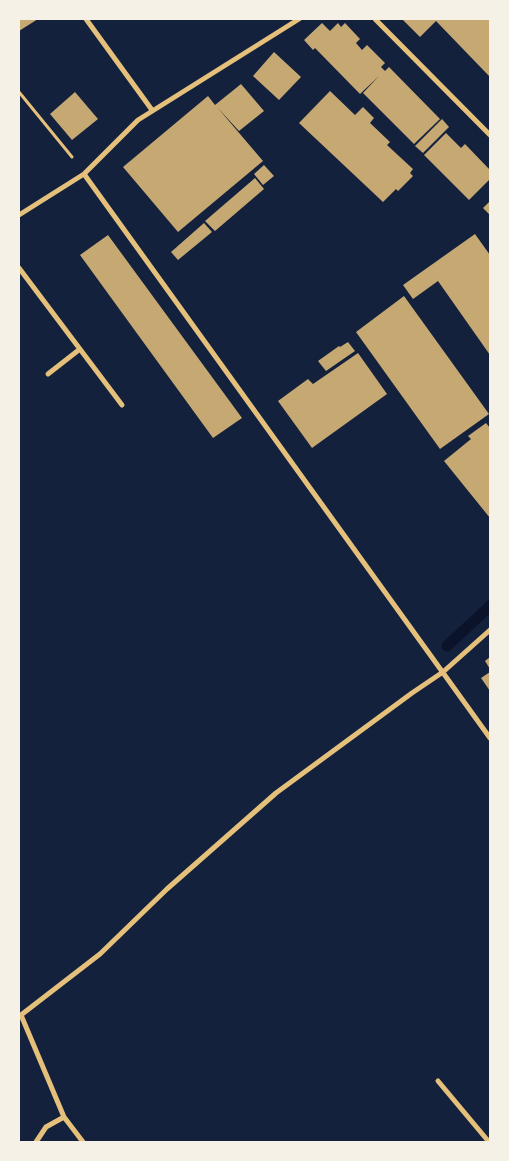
<!DOCTYPE html>
<style>
body{margin:0}
#map{position:relative;width:509px;height:1161px;overflow:hidden;background:#14213d;font-family:Poppins,sans-serif}
canvas{display:block}
.frame{position:absolute;inset:0;border:20px solid #f6f1e7;pointer-events:none}
</style>
<div id="map">
<canvas width="509" height="1161"></canvas>
<div class="frame"></div>
</div>
<script>
const ctx = document.querySelector('canvas').getContext('2d');
ctx.lineJoin = 'round';
function trace(path, color, width, dash) { ctx.strokeStyle = color; ctx.lineWidth = width; ctx.lineCap = dash ? 'butt' : 'round'; ctx.setLineDash(dash || []); ctx.stroke(path); }
function fillPath(path, color) { ctx.fillStyle = color; ctx.fill(path, 'evenodd'); }
const stream = new Path2D(`
 M 447,646 L 490,606`);
const building = new Path2D(`
 M 19,19 L 38,19 L 19,31 Z
 M 402,19 L 490,19 L 490,77 L 436,21 L 420,37 Z
 M 322,23 L 330,31 L 338,23 L 341,27 L 345,23 L 360,39 L 356,43 L 362,50 L 367,45 L 385,63 L 381,67 L 385,71 L 389,67 L 440,119 L 414,144 L 363,93 L 379,76 L 360,94 L 315,48 L 313,50 L 304,40 Z
 M 274,52 L 301,77 L 279,100 L 253,76 Z
 M 241,84 L 264,111 L 239,131 L 217,107 L 263,161 L 178,232 L 123,167 L 208,96 L 215,105 Z
 M 330,91 L 355,115 L 363,107 L 374,118 L 370,123 L 390,142 L 387,145 L 413,169 L 410,173 L 413,176 L 398,191 L 396,189 L 383,202 L 299,123 Z
 M 75,92 L 98,119 L 72,140 L 50,114 Z
 M 442,119 L 449,127 L 423,153 L 415,146 Z
 M 446,133 L 461,148 L 465,144 L 490,170 L 490,179 L 469,200 L 424,155 Z
 M 264,165 L 274,176 L 263,185 L 254,174 Z
 M 255,178 L 264,189 L 215,231 L 205,221 Z
 M 490,201 L 490,215 L 483,208 Z
 M 204,223 L 212,232 L 178,260 L 171,252 Z
 M 475,234 L 490,255 L 490,355 L 438,281 L 413,299 L 403,285 Z
 M 108,235 L 242,418 L 213,438 L 80,255 Z
 M 404,296 L 489,414 L 440,449 L 356,332 Z
 M 348,342 L 355,351 L 326,371 L 318,361 L 339,346 L 340,347 Z
 M 358,353 L 387,394 L 312,448 L 278,401 L 308,379 L 313,384 Z
 M 486,423 L 490,428 L 490,518 L 444,461 L 471,439 L 468,436 Z
 M 490,657 L 490,669 L 485,661 Z
 M 490,672 L 490,691 L 481,678 Z`);
const path = new Path2D(`
 M 19,92 L 72,157`);
const minor = new Path2D(`
 M 86,19 L 152,110
 M 375,19 L 490,135
 M 84,174 L 490,738
 M 19,215 L 84,174 L 138,120 L 299,19
 M 19,268 L 122,405
 M 48,374 L 80,349
 M 438,1081 L 489,1142
 M 36,1142 L 46,1127 L 64,1117
 M 83,1142 L 64,1117 L 21,1015 L 100,954 L 167,889 L 276,793 L 412,693 L 443,672 L 490,630`);
trace(stream, '#0b132b', 11);
fillPath(building, '#c6a872');
trace(path, '#e5c07b', 3);
trace(minor, '#e5c07b', 5);
</script>
